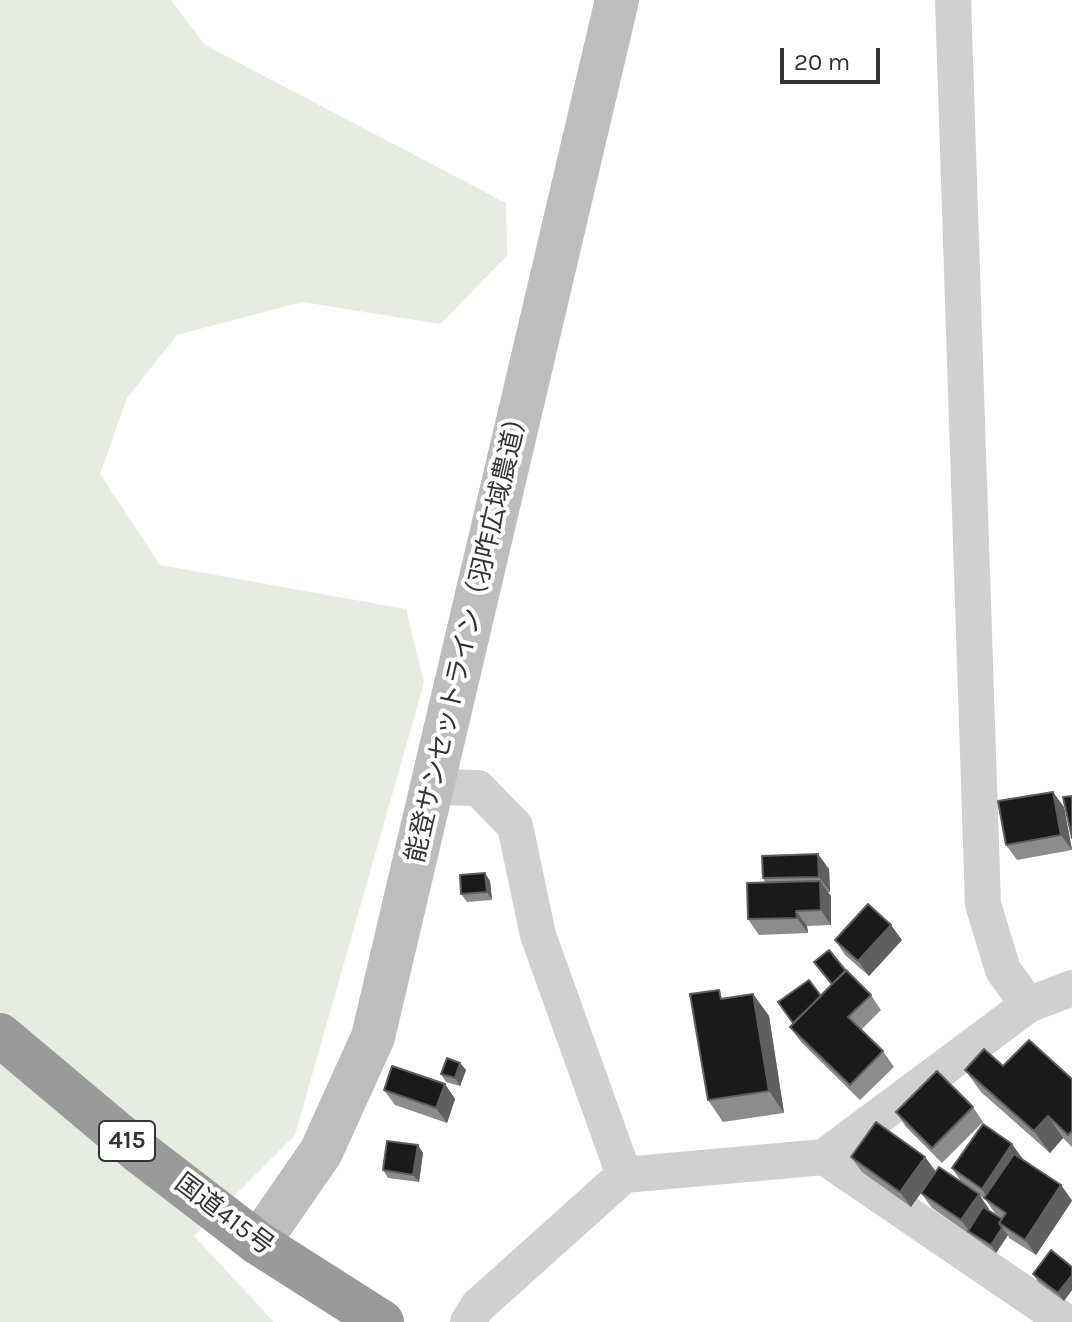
<!DOCTYPE html>
<meta charset="utf-8">
<style>
body{margin:0}
#map{position:relative;width:1072px;height:1322px;overflow:hidden;background:#fff;font-family:Karla,sans-serif}
canvas{display:block}
.scale{position:absolute;left:780px;top:48px;width:100px;height:36px;box-sizing:border-box;border:4px solid #333;border-top:0;padding-left:10px;font-size:24px;line-height:28px;white-space:nowrap;color:#333;-webkit-text-stroke:6px #fff;paint-order:stroke}
</style>
<div id="map">
<canvas width="1072" height="1322"></canvas>
<div class="scale">20 m</div>
</div>
<script>
const ctx = document.querySelector('canvas').getContext('2d');
ctx.lineJoin = 'round';
function fillPath(path, color) { ctx.fillStyle = color; ctx.fill(path, 'evenodd'); }
function trace(path, color, width, dash) { ctx.strokeStyle = color; ctx.lineWidth = width; ctx.lineCap = dash ? 'butt' : 'round'; ctx.setLineDash(dash || []); ctx.stroke(path); }
function label(font, color, halo, rows, align = 'center') {
  ctx.font = font + ' Karla,"Noto Sans JP",sans-serif'; ctx.lineWidth = 8; ctx.setLineDash([]); ctx.textBaseline = 'middle'; ctx.strokeStyle = halo; ctx.fillStyle = color; for (const [text, x, y, turn = 0] of rows) {
    ctx.save(); ctx.translate(x, y); ctx.rotate((+turn || 0) * Math.PI / 180); ctx.textAlign = isNaN(turn) ? turn : align; if (halo) ctx.strokeText(text, 0, 0); ctx.fillText(text, 0, 0); ctx.restore();
  }
}
const green = new Path2D(`
 M 0,0 L 171,0 L 205,45 L 506,203 L 507,256 L 440,324 L 302,302 L 177,335 L 127,398 L 100,474 L 160,565 L 406,609 L 424,683 L 295,1135 L 194,1236 L 274,1322 L 0,1322 Z`);
const street = new Path2D(`
 M 953,0 L 983,904 L 1003,970 L 1028,1005
 M 432,787 L 478,788 L 515,826 L 538,935 L 624,1175
 M 824,1157 L 1066,1322
 M 468,1322 L 478,1306 L 624,1175 L 824,1157 L 1028,1005 L 1072,988`);
const secondary = new Path2D(`
 M 258,1243 L 321,1152 L 373,1037 L 617,0`);
const highway = new Path2D(`
 M 0,1035 L 137,1150 L 258,1243 L 382,1322`);
const wall = new Path2D(`
 M 1064,807 L 1072,850 L 1017,860 L 1006,845 Z
 M 829,869 L 830,892 L 828,892 L 831,896 L 831,925 L 807,926 L 808,933 L 759,935 L 748,919 L 765,882 L 763,878 Z
 M 490,881 L 492,900 L 467,902 L 461,894 Z
 M 835,940 L 902,940 L 869,976 L 845,955 Z
 M 814,962 L 846,971 L 871,995 L 881,1010 L 861,1030 L 883,1051 L 894,1067 L 860,1100 L 801,1042 L 790,1027 L 832,985 Z
 M 753,994 L 769,1016 L 784,1113 L 723,1122 L 708,1100 L 725,998 Z
 M 460,1063 L 466,1070 L 460,1086 L 446,1082 L 441,1074 Z
 M 1003,1066 L 1072,1079 L 1072,1147 L 1063,1138 L 1050,1153 L 981,1092 L 965,1070 Z
 M 445,1084 L 455,1099 L 447,1123 L 395,1105 L 384,1090 Z
 M 973,1107 L 983,1122 L 942,1163 L 906,1127 L 896,1112 Z
 M 418,1145 L 423,1153 L 419,1182 L 388,1178 L 383,1170 Z
 M 851,1157 L 925,1157 L 936,1172 L 962,1183 L 952,1168 L 1023,1159 L 1061,1185 L 1072,1200 L 1036,1255 L 1009,1238 L 1008,1235 L 996,1253 L 932,1208 L 921,1193 L 922,1191 L 911,1207 L 862,1172 ZM 980,1196 L 985,1199 L 995,1213 L 1002,1218 L 989,1210 L 989,1209 Z
 M 1072,1267 L 1072,1290 L 1064,1301 L 1038,1282 L 1033,1274 Z`);
const shadedWall = new Path2D(`
 M 1053,792 L 1064,807 L 1072,850 L 1061,835 Z
 M 818,854 L 829,869 L 830,892 L 819,877 Z
 M 485,873 L 490,881 L 492,900 L 487,892 Z
 M 820,881 L 831,896 L 831,925 L 821,910 Z
 M 796,911 L 807,926 L 808,933 L 797,918 Z
 M 891,925 L 902,940 L 869,976 L 858,961 Z
 M 753,994 L 769,1016 L 784,1113 L 769,1091 Z
 M 460,1063 L 466,1070 L 460,1086 L 455,1078 Z
 M 445,1084 L 455,1099 L 447,1123 L 436,1108 Z
 M 1048,1116 L 1063,1138 L 1050,1153 L 1034,1131 Z
 M 1012,1144 L 1023,1159 L 992,1204 L 982,1189 Z
 M 418,1145 L 423,1153 L 419,1182 L 413,1175 Z
 M 925,1157 L 936,1172 L 911,1207 L 900,1192 Z
 M 1061,1185 L 1072,1201 L 1036,1255 L 1025,1240 Z
 M 979,1194 L 989,1209 L 973,1234 L 969,1231 L 961,1220 Z
 M 1002,1228 L 1008,1235 L 996,1253 L 991,1245 Z
 M 1072,1275 L 1072,1290 L 1064,1301 L 1058,1293 Z`);
const building = new Path2D(`
 M 1053,792 L 1061,835 L 1006,845 L 998,801 Z
 M 1072,796 L 1072,838 L 1063,797 Z
 M 818,854 L 819,877 L 763,878 L 762,856 Z
 M 485,873 L 487,892 L 461,894 L 460,875 Z
 M 820,881 L 821,910 L 796,911 L 797,918 L 748,919 L 747,883 Z
 M 868,904 L 891,925 L 858,961 L 835,940 Z
 M 829,950 L 846,971 L 832,984 L 814,962 Z
 M 846,970 L 871,995 L 848,1017 L 883,1051 L 850,1085 L 790,1027 Z
 M 809,980 L 821,996 L 793,1023 L 778,1002 Z
 M 719,990 L 721,999 L 753,994 L 769,1091 L 708,1100 L 690,994 Z
 M 1029,1040 L 1072,1079 L 1072,1131 L 1068,1135 L 1048,1116 L 1034,1131 L 965,1070 L 984,1049 L 1003,1066 Z
 M 447,1058 L 460,1063 L 455,1078 L 441,1074 Z
 M 392,1066 L 445,1084 L 436,1108 L 384,1090 Z
 M 937,1071 L 973,1107 L 932,1148 L 896,1112 Z
 M 876,1122 L 925,1157 L 900,1192 L 851,1157 Z
 M 983,1124 L 1012,1144 L 982,1189 L 952,1168 Z
 M 387,1141 L 418,1145 L 413,1175 L 383,1170 Z
 M 1014,1154 L 1061,1185 L 1025,1240 L 999,1223 L 1006,1213 L 984,1198 Z
 M 939,1167 L 979,1194 L 961,1220 L 921,1193 Z
 M 983,1207 L 1002,1219 L 999,1223 L 1002,1228 L 991,1245 L 968,1231 Z
 M 1051,1250 L 1072,1267 L 1072,1275 L 1058,1293 L 1033,1274 Z`);
const shields = [
 [127,1141,56]
];
const shieldNames = [
 ["415",127,1141]
];
const streetNames = [
 ["能登サンセットライン（羽咋広域農道）",468,634,-77],
 ["国道415号",224,1215,37]
];
fillPath(green, '#e6ecdf');
trace(street, '#d0d0d0', 36);
trace(secondary, '#bdbdbd', 44);
trace(highway, '#9a9a9a', 44);
fillPath(wall, '#8c8c8c');
fillPath(shadedWall, '#5f5f5f');
fillPath(building, '#1a1a1a');
trace(building, '#5f5f5f', 2);
for (const [x, y, w] of shields) { const box = new Path2D(); box.roundRect(x - w / 2, y - 20, w, 40, 6); ctx.fillStyle = '#fff'; ctx.fill(box); trace(box, '#333', 2); }
label('bold 24px', '#333', null, shieldNames);
label('26px', '#333', '#fff', streetNames);
</script>
